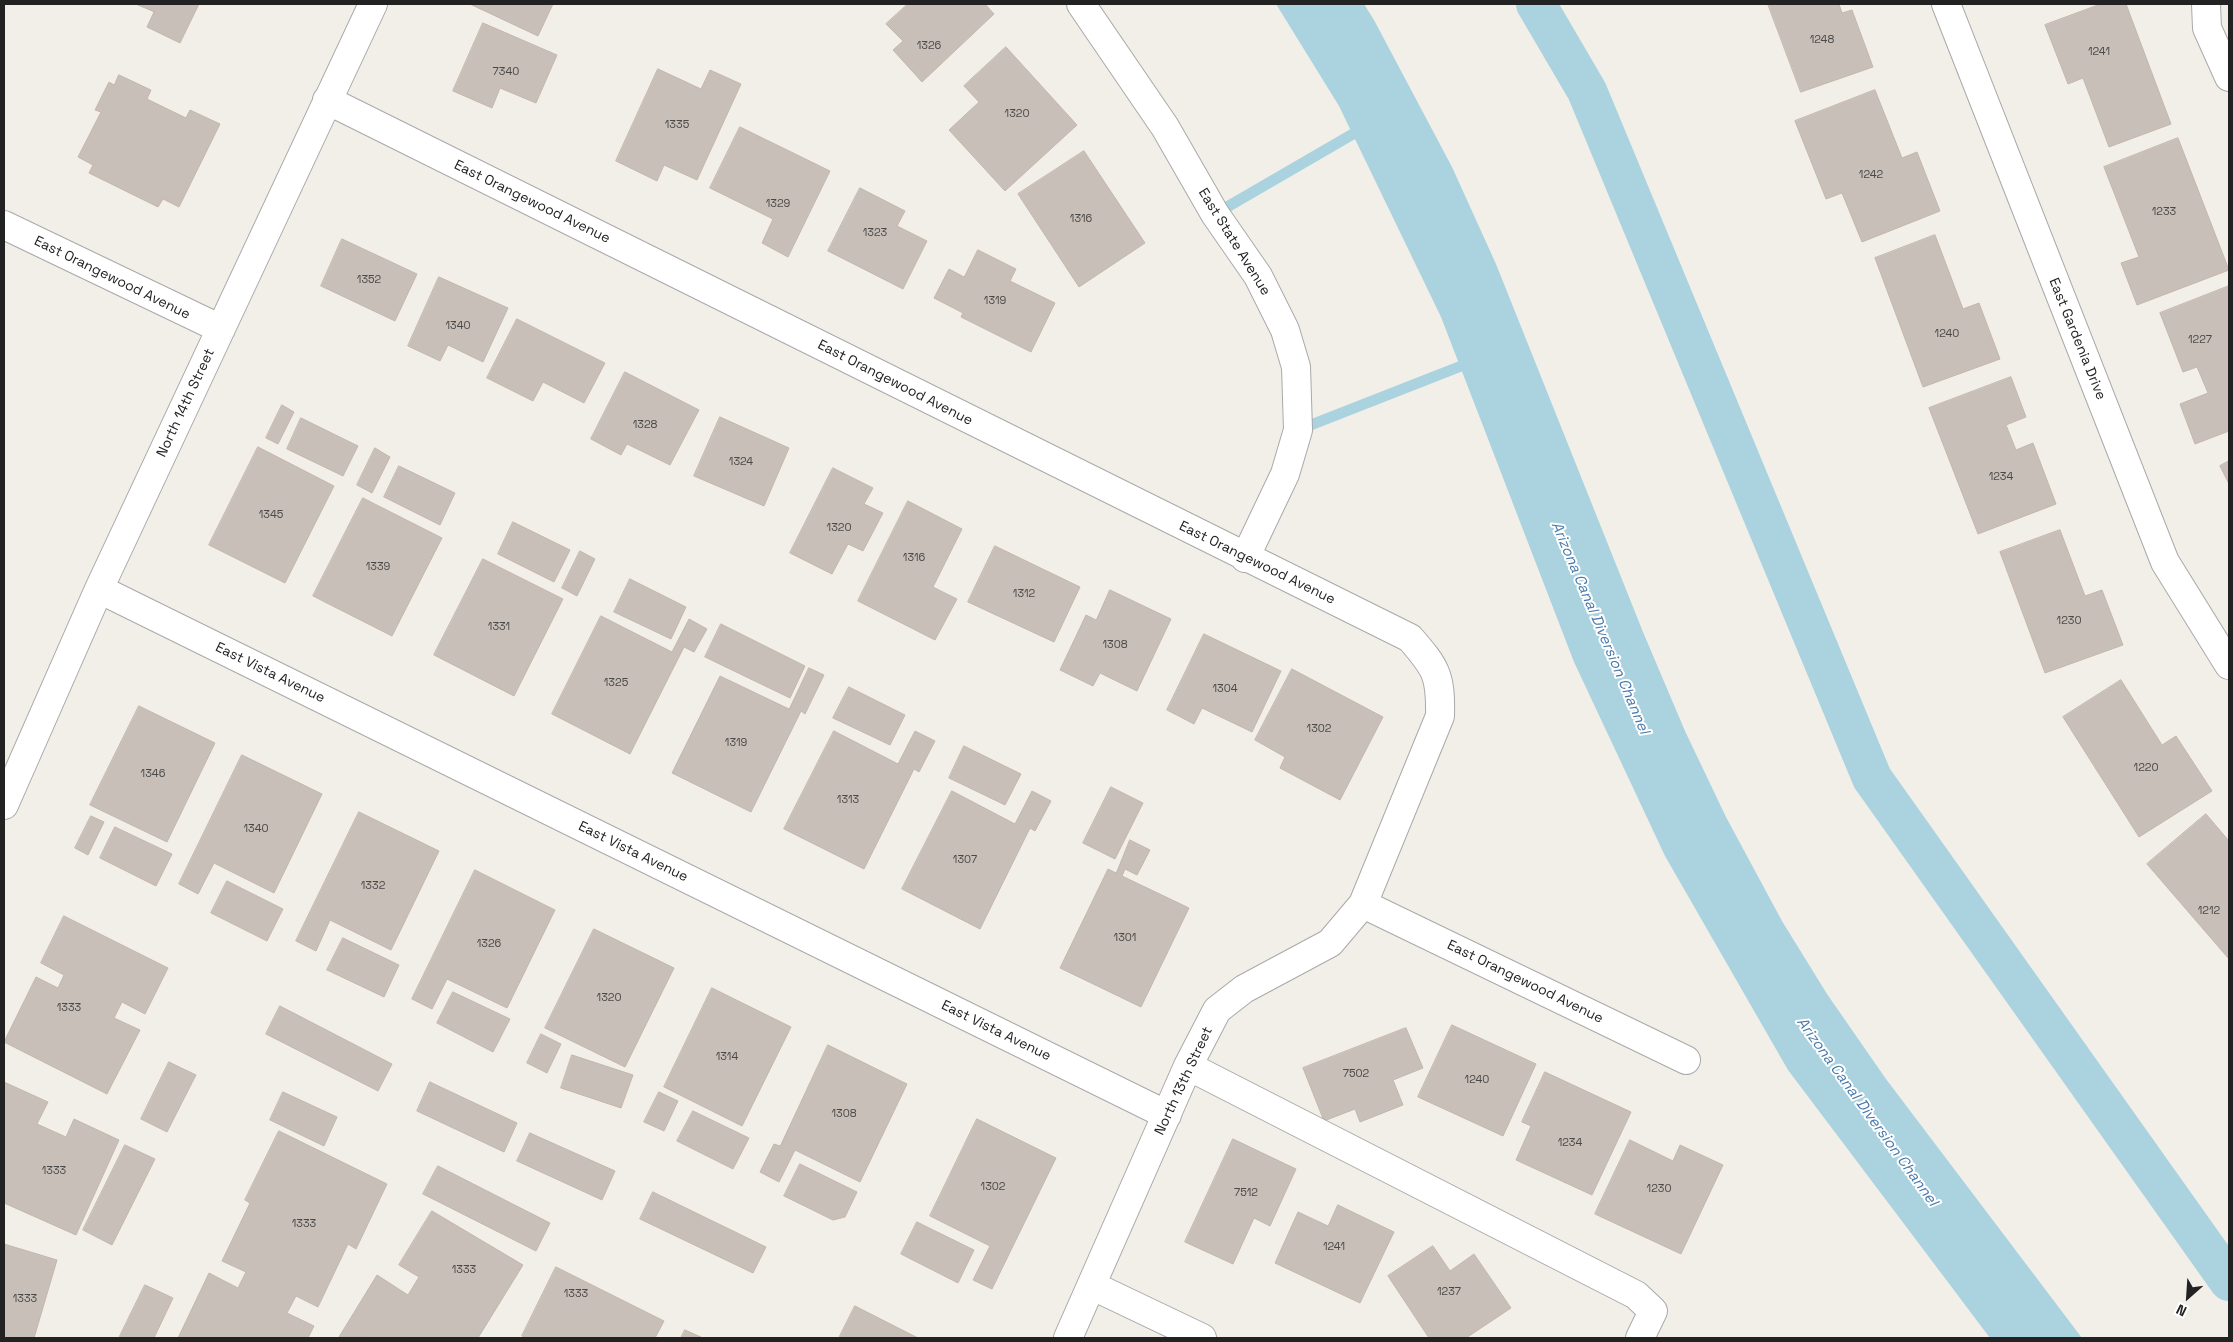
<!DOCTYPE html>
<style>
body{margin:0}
#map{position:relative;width:2233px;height:1342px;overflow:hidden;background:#f2efe9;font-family:"Space Grotesk",sans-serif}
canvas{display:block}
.frame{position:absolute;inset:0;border:5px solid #222;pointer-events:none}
.north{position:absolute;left:2163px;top:1272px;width:50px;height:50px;-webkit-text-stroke:4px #fff;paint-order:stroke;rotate:206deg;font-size:14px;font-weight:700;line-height:20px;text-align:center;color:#222}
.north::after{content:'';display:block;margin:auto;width:18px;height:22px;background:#222;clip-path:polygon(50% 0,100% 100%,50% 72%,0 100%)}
</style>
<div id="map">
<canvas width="2233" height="1342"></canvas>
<div class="frame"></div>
<div class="north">N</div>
</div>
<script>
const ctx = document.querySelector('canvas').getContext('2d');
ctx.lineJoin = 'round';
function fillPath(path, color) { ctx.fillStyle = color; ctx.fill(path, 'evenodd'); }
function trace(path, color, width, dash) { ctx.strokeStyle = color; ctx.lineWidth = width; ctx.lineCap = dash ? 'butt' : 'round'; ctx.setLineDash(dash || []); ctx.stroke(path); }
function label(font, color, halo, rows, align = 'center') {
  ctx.font = font + ' "Space Grotesk",sans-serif'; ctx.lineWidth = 4; ctx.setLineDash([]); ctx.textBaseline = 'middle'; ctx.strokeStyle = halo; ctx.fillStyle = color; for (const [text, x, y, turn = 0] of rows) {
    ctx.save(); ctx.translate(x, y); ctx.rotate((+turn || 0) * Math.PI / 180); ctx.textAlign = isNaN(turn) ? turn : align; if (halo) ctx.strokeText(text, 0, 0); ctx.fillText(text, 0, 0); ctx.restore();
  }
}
const water = new Path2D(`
 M 1276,4 L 1364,4 L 1374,20 L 1452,167 L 1496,264 L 1643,632 L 1685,731 L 1726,817 L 1782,921 L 1827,994 L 1886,1079 L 2082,1338 L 1990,1338 L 1788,1070 L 1665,856 L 1574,662 L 1441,317 L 1339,106 Z`);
const stream = new Path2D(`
 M 1215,214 L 1365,127
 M 1298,430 L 1474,361`);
const canal = new Path2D(`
 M 1536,4 L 1587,91 L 1872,778 L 2229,1281`);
const building = new Path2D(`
 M 136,4 L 199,4 L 180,43 L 147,27 L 154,12 Z
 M 473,4 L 553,4 L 538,36 L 472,5 Z
 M 908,4 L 985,4 L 994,14 L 922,82 L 893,50 L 903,41 L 886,24 Z
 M 1768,4 L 1839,4 L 1842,13 L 1852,10 L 1873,67 L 1801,92 Z
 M 2101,4 L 2126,4 L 2171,124 L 2109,147 L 2083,78 L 2068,84 L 2045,25 Z
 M 483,23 L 557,55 L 536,103 L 500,88 L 492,108 L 453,91 Z
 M 1006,47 L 1077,125 L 1005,191 L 949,130 L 979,102 L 964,86 Z
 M 658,69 L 701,89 L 710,70 L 741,84 L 697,180 L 664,165 L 657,181 L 616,161 Z
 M 119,75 L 151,90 L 147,99 L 186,118 L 190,110 L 220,124 L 179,207 L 163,199 L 158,207 L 89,173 L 93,165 L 78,157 L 101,112 L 95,110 L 109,82 L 114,85 Z
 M 1875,90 L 1902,158 L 1917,152 L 1940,211 L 1862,242 L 1842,193 L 1826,199 L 1795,121 Z
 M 740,127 L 830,171 L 788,257 L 762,243 L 773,219 L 710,188 Z
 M 2178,138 L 2229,270 L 2137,305 L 2121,263 L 2139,257 L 2104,167 Z
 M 1084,151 L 1145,243 L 1079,287 L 1018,194 Z
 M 860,188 L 905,211 L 897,226 L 927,241 L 903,289 L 828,251 Z
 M 1935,235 L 1963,309 L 1979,303 L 2000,359 L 1923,387 L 1875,258 Z
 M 342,239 L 417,274 L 395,321 L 321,286 Z
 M 978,250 L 1016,269 L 1010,281 L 1055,303 L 1031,352 L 961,317 L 963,313 L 934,298 L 949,269 L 964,277 Z
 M 439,277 L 508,308 L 483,362 L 448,345 L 440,361 L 408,346 Z
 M 2229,286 L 2229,431 L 2195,444 L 2180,404 L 2208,393 L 2197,367 L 2183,372 L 2160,313 Z
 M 517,319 L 605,363 L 584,403 L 543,382 L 533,401 L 487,378 Z
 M 625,372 L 699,410 L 670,465 L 627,444 L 621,455 L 591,439 Z
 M 2011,377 L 2026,417 L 2006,425 L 2016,450 L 2033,443 L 2056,504 L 1978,534 L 1929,408 Z
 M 282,405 L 294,412 L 278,444 L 266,438 Z
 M 720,417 L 789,448 L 764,506 L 694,476 Z
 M 301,418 L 358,446 L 343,476 L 287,449 Z
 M 258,447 L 334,486 L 285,583 L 209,545 Z
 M 375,448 L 390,457 L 372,493 L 357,485 Z
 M 2229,461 L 2229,484 L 2220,466 Z
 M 399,466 L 455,493 L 440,525 L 384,497 Z
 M 833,468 L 873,488 L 864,504 L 883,513 L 863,551 L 848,544 L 832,574 L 790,553 Z
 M 363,498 L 442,538 L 392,636 L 313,596 Z
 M 908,501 L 962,529 L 933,587 L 957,599 L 935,640 L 858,601 Z
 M 513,522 L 570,550 L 554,582 L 498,554 Z
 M 2060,530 L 2085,596 L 2102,590 L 2123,645 L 2045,673 L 2000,552 Z
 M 995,546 L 1080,587 L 1054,642 L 968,602 Z
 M 580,551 L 595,559 L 577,596 L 562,588 Z
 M 483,559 L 563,599 L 514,696 L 434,655 Z
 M 630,579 L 686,607 L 671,639 L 614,612 Z
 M 1110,590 L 1171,619 L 1137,691 L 1100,673 L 1093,686 L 1060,670 L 1086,615 L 1096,620 Z
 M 601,616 L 672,652 L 689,619 L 707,629 L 694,652 L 684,647 L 630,754 L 552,714 Z
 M 721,624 L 805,666 L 790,698 L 705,657 Z
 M 1204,634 L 1281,671 L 1252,732 L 1202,708 L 1194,724 L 1167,710 Z
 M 809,668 L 824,675 L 805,714 L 801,711 L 751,812 L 672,773 L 720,676 L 789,709 Z
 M 1292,669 L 1383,717 L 1340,800 L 1280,768 L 1285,757 L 1255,740 Z
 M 2121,680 L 2162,745 L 2176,736 L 2212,791 L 2139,837 L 2063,717 Z
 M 849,687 L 905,715 L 890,745 L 833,718 Z
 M 139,706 L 215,743 L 167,842 L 90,805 Z
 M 834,731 L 898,764 L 915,731 L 935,741 L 919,772 L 914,769 L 864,869 L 784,829 Z
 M 964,746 L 1021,774 L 1005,805 L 949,778 Z
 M 242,755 L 322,794 L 274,893 L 214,863 L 198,894 L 179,884 Z
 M 1111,787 L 1143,803 L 1115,859 L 1083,843 Z
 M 952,791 L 1015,824 L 1032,791 L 1051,801 L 1035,831 L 1030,828 L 980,929 L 902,889 Z
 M 359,812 L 439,851 L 391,950 L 330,920 L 316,951 L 296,941 Z
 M 2206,814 L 2229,841 L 2229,959 L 2147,864 Z
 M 91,816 L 104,822 L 88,855 L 75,848 Z
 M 115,827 L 172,854 L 156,886 L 100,858 Z
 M 1130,840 L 1150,850 L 1137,875 L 1125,869 L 1122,876 L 1189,908 L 1141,1007 L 1060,968 L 1108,869 L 1116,873 Z
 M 475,870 L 555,910 L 507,1008 L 447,979 L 432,1009 L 412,999 Z
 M 227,881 L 283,909 L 267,941 L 211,913 Z
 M 64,916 L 168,968 L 145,1014 L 122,1002 L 114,1018 L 140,1030 L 107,1094 L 4,1042 L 36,977 L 58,988 L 64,975 L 41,963 Z
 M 594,929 L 674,968 L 625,1067 L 545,1028 Z
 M 343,938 L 399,965 L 384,997 L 327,970 Z
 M 712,988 L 791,1027 L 742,1126 L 664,1087 Z
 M 453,992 L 510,1019 L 493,1052 L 437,1023 Z
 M 280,1006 L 392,1064 L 378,1091 L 266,1034 Z
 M 1452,1025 L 1536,1064 L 1503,1136 L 1418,1097 Z
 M 1406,1028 L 1423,1068 L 1393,1080 L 1403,1105 L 1360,1122 L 1355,1109 L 1324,1121 L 1303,1068 Z
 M 541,1034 L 561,1044 L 547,1073 L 527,1063 Z
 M 828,1045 L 907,1084 L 860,1182 L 795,1150 L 779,1182 L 760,1172 L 774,1144 L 780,1146 Z
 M 572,1055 L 633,1075 L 621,1108 L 561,1088 Z
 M 169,1062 L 196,1075 L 167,1132 L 141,1119 Z
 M 1545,1072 L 1631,1112 L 1592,1195 L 1516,1160 L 1531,1126 L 1522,1122 Z
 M 4,1082 L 48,1102 L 37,1124 L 66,1137 L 74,1119 L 119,1140 L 76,1235 L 4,1203 Z
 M 430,1082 L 517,1123 L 504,1152 L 417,1111 Z
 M 283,1092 L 337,1117 L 324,1146 L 270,1120 Z
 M 659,1092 L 678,1101 L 664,1131 L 644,1122 Z
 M 693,1111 L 749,1138 L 733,1169 L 677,1141 Z
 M 977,1119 L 1056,1158 L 992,1289 L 973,1280 L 990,1246 L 930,1216 Z
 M 279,1131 L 387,1184 L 356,1249 L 348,1244 L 318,1307 L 296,1296 L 287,1313 L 314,1326 L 308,1338 L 178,1338 L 209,1273 L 238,1288 L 246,1272 L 222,1261 L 250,1203 L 245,1200 Z
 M 530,1133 L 615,1171 L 602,1200 L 517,1161 Z
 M 1233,1139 L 1296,1169 L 1270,1226 L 1254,1218 L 1233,1264 L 1185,1242 Z
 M 1630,1140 L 1673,1161 L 1680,1145 L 1723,1165 L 1681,1254 L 1595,1214 Z
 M 125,1145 L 155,1159 L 112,1245 L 83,1230 Z
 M 800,1164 L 857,1192 L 845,1217 L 833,1220 L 784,1196 Z
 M 438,1166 L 550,1223 L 536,1251 L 423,1194 Z
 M 653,1192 L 766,1247 L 753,1273 L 640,1219 Z
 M 1338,1205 L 1394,1232 L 1360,1303 L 1275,1263 L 1298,1212 L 1328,1226 Z
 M 432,1211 L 523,1265 L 478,1338 L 339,1337 L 377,1275 L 408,1295 L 419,1277 L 399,1265 Z
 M 917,1222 L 974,1250 L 958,1283 L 901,1254 Z
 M 4,1244 L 57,1260 L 34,1338 L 4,1338 Z
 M 1433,1246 L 1450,1271 L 1474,1254 L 1511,1308 L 1466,1338 L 1429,1338 L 1388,1276 Z
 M 556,1267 L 664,1321 L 655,1338 L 527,1338 L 522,1336 Z
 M 145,1285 L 173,1298 L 154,1338 L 119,1338 Z
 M 855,1306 L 918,1338 L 839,1338 Z
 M 685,1330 L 703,1338 L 681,1338 Z`);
const minor = new Path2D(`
 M 1081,4 L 1165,127 L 1215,214 L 1258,276 L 1285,330 L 1296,367 L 1298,430 L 1285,474 L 1245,558
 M 1946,4 L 2165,562 L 2229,665
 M 2206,4 L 2207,28 L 2229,77
 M 327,100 L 1410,638 C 1436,668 1441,675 1440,716 L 1363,904 L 1330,943 L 1244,989 L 1217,1010 L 1188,1066 L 1068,1338
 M 4,225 L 221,329
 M 99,589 L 1167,1115
 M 4,805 L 99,589 L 373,4
 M 1363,904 L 1686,1060
 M 1188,1066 L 1636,1295 L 1653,1311 L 1640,1338
 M 1093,1286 L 1202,1338`);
const numberNames = [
 ["1248",1822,40],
 ["1326",929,46],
 ["1241",2099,52],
 ["7340",506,72],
 ["1320",1017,114],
 ["1335",677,125],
 ["1242",1871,175],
 ["1329",778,204],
 ["1233",2164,212],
 ["1316",1081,219],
 ["1323",875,233],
 ["1352",369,280],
 ["1319",995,301],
 ["1340",458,326],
 ["1240",1947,334],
 ["1227",2200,340],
 ["1328",645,425],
 ["1324",741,462],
 ["1234",2001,477],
 ["1345",271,515],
 ["1320",839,528],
 ["1316",914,558],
 ["1339",378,567],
 ["1312",1024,594],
 ["1230",2069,621],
 ["1331",499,627],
 ["1308",1115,645],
 ["1325",616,683],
 ["1304",1225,689],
 ["1302",1319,729],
 ["1319",736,743],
 ["1220",2146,768],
 ["1346",153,774],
 ["1313",848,800],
 ["1340",256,829],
 ["1307",965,860],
 ["1332",373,886],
 ["1212",2209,911],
 ["1301",1125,938],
 ["1326",489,944],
 ["1320",609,998],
 ["1333",69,1008],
 ["1314",727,1057],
 ["7502",1356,1074],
 ["1240",1477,1080],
 ["1308",844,1114],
 ["1234",1570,1143],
 ["1333",54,1171],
 ["1302",993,1187],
 ["1230",1659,1189],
 ["7512",1246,1193],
 ["1333",304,1224],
 ["1241",1334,1247],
 ["1333",464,1270],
 ["1237",1449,1292],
 ["1333",576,1294],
 ["1333",25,1299]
];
const streetNames = [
 ["East Orangewood Avenue",532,202,26],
 ["East State Avenue",1234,242,58],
 ["East Orangewood Avenue",112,278,26],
 ["East Gardenia Drive",2077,339,68],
 ["East Orangewood Avenue",895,383,27],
 ["North 14th Street",186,403,-65],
 ["East Orangewood Avenue",1257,563,26],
 ["East Vista Avenue",270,673,26],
 ["East Vista Avenue",633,852,26],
 ["East Orangewood Avenue",1525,982,26],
 ["East Vista Avenue",996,1031,26],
 ["North 13th Street",1184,1081,-65]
];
const waterNames = [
 ["Arizona Canal Diversion Channel",1600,628,67],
 ["Arizona Canal Diversion Channel",1867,1112,54]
];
fillPath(water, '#aad3df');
trace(stream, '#aad3df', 11);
trace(canal, '#aad3df', 40);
fillPath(building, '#c7bfb8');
trace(building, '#c4b6ab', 1);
trace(minor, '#a9a9a9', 30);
trace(minor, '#fff', 28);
label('11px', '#4b4948', null, numberNames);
label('14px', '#222', '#fff', streetNames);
label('italic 15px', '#4a7aab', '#fff', waterNames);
</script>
